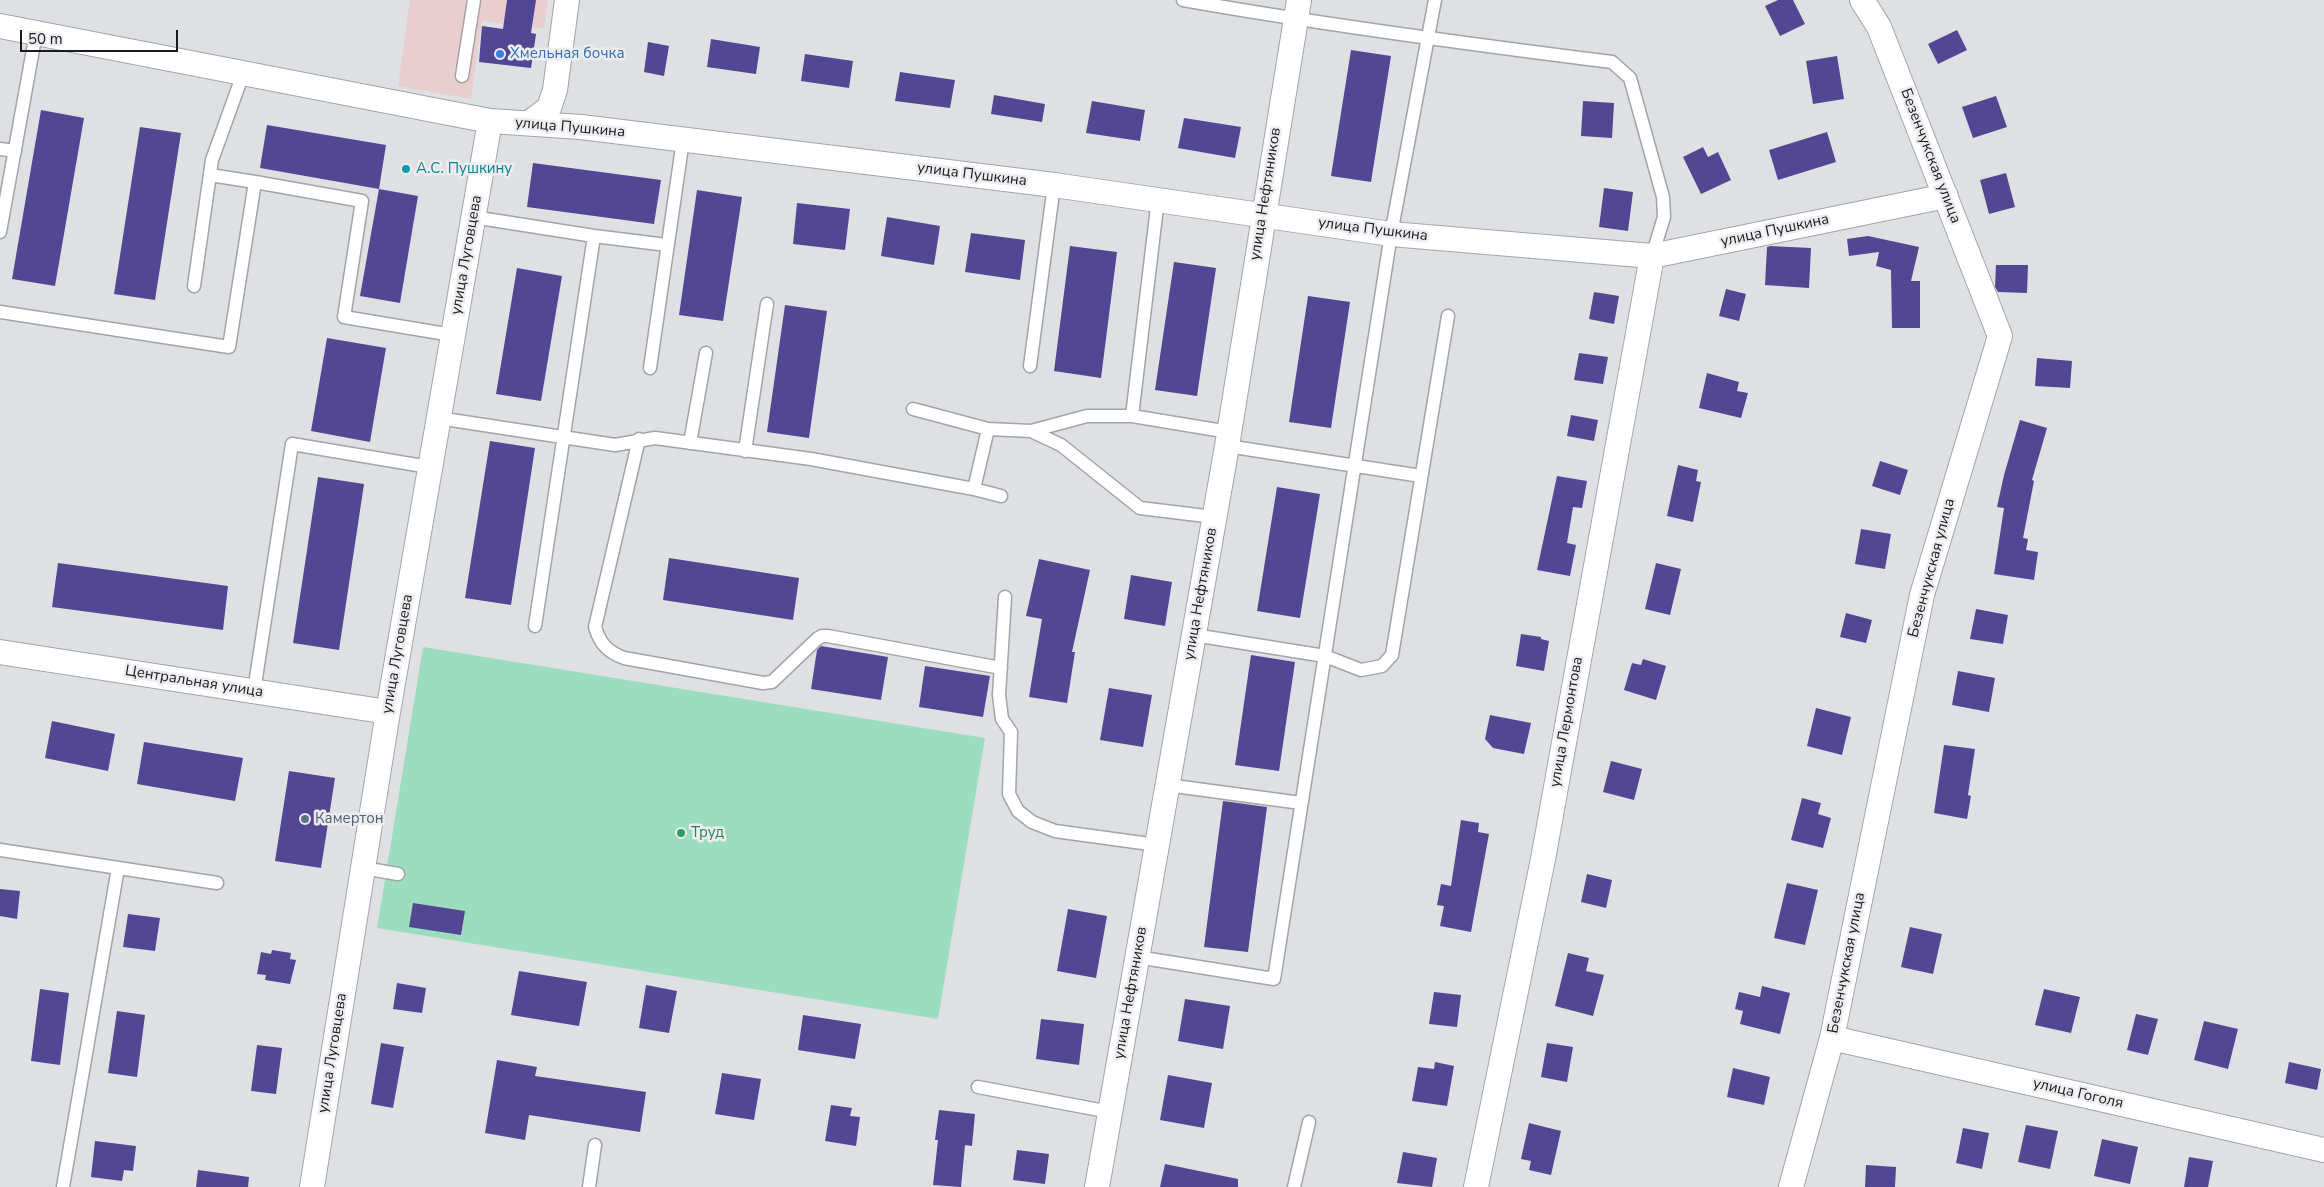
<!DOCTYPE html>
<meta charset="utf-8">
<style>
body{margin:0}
#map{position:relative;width:2324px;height:1187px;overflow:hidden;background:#dfe0e3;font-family:"Nunito Sans",sans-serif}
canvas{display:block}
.scale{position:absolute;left:20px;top:30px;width:158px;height:22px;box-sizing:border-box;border:2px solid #191a1b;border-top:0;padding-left:6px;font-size:15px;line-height:18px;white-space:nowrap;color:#191a1b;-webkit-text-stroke:4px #ecedf0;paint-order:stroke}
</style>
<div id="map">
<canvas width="2324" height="1187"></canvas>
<div class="scale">50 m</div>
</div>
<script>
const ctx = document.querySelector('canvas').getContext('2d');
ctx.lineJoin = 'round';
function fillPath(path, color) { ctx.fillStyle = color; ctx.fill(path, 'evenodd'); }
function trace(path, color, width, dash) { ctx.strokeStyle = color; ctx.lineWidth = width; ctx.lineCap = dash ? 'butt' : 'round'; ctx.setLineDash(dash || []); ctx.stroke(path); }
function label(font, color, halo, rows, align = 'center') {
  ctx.font = font + ' "Nunito Sans",sans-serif'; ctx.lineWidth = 5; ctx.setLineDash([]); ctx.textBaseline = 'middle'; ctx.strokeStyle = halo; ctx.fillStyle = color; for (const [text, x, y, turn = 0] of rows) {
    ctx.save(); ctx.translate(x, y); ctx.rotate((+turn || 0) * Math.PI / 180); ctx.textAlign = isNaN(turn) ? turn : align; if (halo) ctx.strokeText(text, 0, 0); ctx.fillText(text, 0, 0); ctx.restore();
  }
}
const medical = new Path2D(`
 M 410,0 L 548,0 L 544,29 L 482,21 L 471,99 L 398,86 Z`);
const green = new Path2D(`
 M 423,647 L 985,738 L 938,1019 L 377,928 Z`);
const building = new Path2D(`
 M 507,0 L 536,0 L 531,33 L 536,34 L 531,68 L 479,62 L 482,26 L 503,29 Z
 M 1778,0 L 1793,0 L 1805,24 L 1780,36 L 1765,6 Z
 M 1957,30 L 1967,50 L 1938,64 L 1928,44 Z
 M 711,39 L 760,47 L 756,74 L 707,67 Z
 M 648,42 L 669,46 L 664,76 L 644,72 Z
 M 1351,50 L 1391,56 L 1371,182 L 1331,176 Z
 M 805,54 L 853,61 L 849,88 L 801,81 Z
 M 1837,56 L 1844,99 L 1813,104 L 1806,61 Z
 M 900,72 L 955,80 L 950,108 L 895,101 Z
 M 994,95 L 1045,104 L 1042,122 L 991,114 Z
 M 1996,96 L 2007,127 L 1973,138 L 1962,107 Z
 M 1092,101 L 1145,110 L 1140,141 L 1086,133 Z
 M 1583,101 L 1614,103 L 1612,138 L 1581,136 Z
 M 41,110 L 84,118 L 55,286 L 12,279 Z
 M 1184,118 L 1241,127 L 1235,158 L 1178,148 Z
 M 267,125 L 386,145 L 379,189 L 260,168 Z
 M 140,127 L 181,133 L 155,300 L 114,294 Z
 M 1827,132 L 1836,162 L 1778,180 L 1769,150 Z
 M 1703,147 L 1708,157 L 1718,152 L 1731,180 L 1701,194 L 1683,157 Z
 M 533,163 L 661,180 L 654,224 L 527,207 Z
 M 2006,173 L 2015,207 L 1989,214 L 1980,180 Z
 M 1604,188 L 1633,192 L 1628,231 L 1599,227 Z
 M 379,189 L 418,196 L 400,303 L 360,296 Z
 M 697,190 L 742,197 L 723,321 L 679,315 Z
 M 797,203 L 850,209 L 845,250 L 793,244 Z
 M 887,217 L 940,226 L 934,265 L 881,256 Z
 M 971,233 L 1025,240 L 1020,280 L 965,272 Z
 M 1868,236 L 1919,247 L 1911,281 L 1920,281 L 1920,328 L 1892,328 L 1891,270 L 1876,266 L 1879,252 L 1849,256 L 1847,239 Z
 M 1070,246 L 1117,252 L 1101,378 L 1054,371 Z
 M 1770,246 L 1811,248 L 1809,288 L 1765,285 L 1767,247 Z
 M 1174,262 L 1216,268 L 1197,396 L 1155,390 Z
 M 1996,265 L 2028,265 L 2027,293 L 1998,292 L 1995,287 Z
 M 517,268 L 562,276 L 541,401 L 496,394 Z
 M 1726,289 L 1746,294 L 1739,321 L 1719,316 Z
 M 1594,292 L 1619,296 L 1614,324 L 1589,319 Z
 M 1308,296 L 1350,302 L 1331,428 L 1289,422 Z
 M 785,305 L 827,311 L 809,438 L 767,432 Z
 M 327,338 L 386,348 L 370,442 L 311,431 Z
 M 1579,353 L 1608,357 L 1603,384 L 1574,380 Z
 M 2037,358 L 2072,361 L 2070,388 L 2035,386 Z
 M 1707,373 L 1739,382 L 1737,391 L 1748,393 L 1741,418 L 1699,408 Z
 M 1571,415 L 1598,420 L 1594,441 L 1567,436 Z
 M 2020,420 L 2047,428 L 2032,480 L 2034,481 L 2023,538 L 2028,539 L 2026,550 L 2038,552 L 2034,580 L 1994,574 L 2004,508 L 1997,507 L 2004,475 Z
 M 490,441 L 535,448 L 511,605 L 465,598 Z
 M 1880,461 L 1908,470 L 1900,495 L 1872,486 Z
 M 1678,465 L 1698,470 L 1696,481 L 1701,482 L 1693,522 L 1667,516 Z
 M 1557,476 L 1587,481 L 1582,508 L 1573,507 L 1567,543 L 1576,545 L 1570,576 L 1537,570 Z
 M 318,477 L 364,484 L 339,650 L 293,643 Z
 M 1277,487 L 1320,494 L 1300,618 L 1257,611 Z
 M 1861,529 L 1891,534 L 1885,569 L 1855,564 Z
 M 669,558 L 799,578 L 793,620 L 663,600 Z
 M 1039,559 L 1090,570 L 1072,652 L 1075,652 L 1067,703 L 1029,697 L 1042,619 L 1026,616 Z
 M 58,563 L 228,586 L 223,630 L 52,607 Z
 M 1656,563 L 1681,569 L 1670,615 L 1645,609 Z
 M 1131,575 L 1172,582 L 1165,626 L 1124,619 Z
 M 1976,609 L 2008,615 L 2003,644 L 1970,639 Z
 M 1846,613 L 1872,620 L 1866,643 L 1840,637 Z
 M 1521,634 L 1541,637 L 1541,639 L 1549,641 L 1544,671 L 1516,666 Z
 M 821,646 L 888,657 L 881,700 L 811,689 L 817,650 Z
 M 1251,655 L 1295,662 L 1279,771 L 1235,765 Z
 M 1643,659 L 1666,666 L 1656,700 L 1624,690 L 1632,663 L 1641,665 Z
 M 925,666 L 990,676 L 983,717 L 919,707 Z
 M 1958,671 L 1995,678 L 1989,712 L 1952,705 Z
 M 1109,688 L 1152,695 L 1143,747 L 1100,740 Z
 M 1816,708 L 1851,717 L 1842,755 L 1807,746 Z
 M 1490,715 L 1531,723 L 1524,754 L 1493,748 L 1485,739 Z
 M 52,721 L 115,734 L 108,771 L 45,758 Z
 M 144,742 L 243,758 L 235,801 L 137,784 Z
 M 1944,745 L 1975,749 L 1968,795 L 1971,796 L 1967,819 L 1934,813 Z
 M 1611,761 L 1642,769 L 1634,800 L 1603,792 Z
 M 289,771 L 335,778 L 321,868 L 275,861 Z
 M 1802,798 L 1821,803 L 1818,814 L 1831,818 L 1823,848 L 1791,840 Z
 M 1223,801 L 1267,807 L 1248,952 L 1204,947 Z
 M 1461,820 L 1479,823 L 1478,832 L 1489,834 L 1471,932 L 1440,926 L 1444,906 L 1437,905 L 1441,884 L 1451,886 Z
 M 1587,874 L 1612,880 L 1606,908 L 1581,902 Z
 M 1787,883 L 1818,890 L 1805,945 L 1774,938 Z
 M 0,889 L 20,891 L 17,919 L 0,916 Z
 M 413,903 L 465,911 L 461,935 L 409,927 Z
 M 1068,909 L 1107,916 L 1096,978 L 1057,971 Z
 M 128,914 L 160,918 L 155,951 L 123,947 Z
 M 1910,927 L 1942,934 L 1933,974 L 1901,967 Z
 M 272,950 L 291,953 L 290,959 L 296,960 L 290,984 L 265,980 L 266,975 L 257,974 L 261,952 L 271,954 Z
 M 1568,953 L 1589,958 L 1586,971 L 1604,975 L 1593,1016 L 1555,1006 Z
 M 519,971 L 587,982 L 579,1026 L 511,1015 Z
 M 397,983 L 426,988 L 422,1013 L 393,1009 Z
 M 646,985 L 677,991 L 669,1033 L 639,1028 Z
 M 1762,986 L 1790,993 L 1780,1034 L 1740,1024 L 1743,1011 L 1735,1009 L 1739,992 L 1760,997 Z
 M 40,989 L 69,993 L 60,1065 L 31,1061 Z
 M 2044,989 L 2080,997 L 2071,1033 L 2035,1025 Z
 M 1434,992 L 1461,995 L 1457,1027 L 1429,1024 Z
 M 1185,999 L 1230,1006 L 1223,1049 L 1178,1041 Z
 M 117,1011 L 145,1015 L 137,1077 L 108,1073 Z
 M 2136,1014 L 2158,1019 L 2148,1055 L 2127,1050 Z
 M 803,1015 L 861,1024 L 855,1059 L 798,1050 Z
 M 1041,1019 L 1084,1024 L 1079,1065 L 1036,1059 Z
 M 2204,1021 L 2238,1029 L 2228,1069 L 2194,1060 Z
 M 381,1043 L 404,1047 L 393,1108 L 371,1104 Z
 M 1547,1043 L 1573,1047 L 1567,1082 L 1541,1077 Z
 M 257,1045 L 282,1048 L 276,1094 L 251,1091 Z
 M 497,1060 L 537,1067 L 535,1076 L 646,1092 L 640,1132 L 529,1115 L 525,1140 L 485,1133 Z
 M 1435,1062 L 1454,1066 L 1447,1106 L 1412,1101 L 1418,1067 L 1434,1069 Z
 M 2289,1062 L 2321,1069 L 2317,1090 L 2285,1083 Z
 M 1733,1068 L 1770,1077 L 1764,1105 L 1727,1097 Z
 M 722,1073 L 761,1079 L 754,1120 L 715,1114 Z
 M 1168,1075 L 1212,1083 L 1204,1128 L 1160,1120 Z
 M 831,1105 L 852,1108 L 850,1116 L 860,1117 L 856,1146 L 825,1141 Z
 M 939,1110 L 975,1114 L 972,1146 L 965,1145 L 961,1187 L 933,1185 L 938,1140 L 935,1140 Z
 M 1529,1123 L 1561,1131 L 1551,1175 L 1529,1170 L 1531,1161 L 1521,1159 Z
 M 2026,1125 L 2058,1131 L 2050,1169 L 2018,1162 Z
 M 1963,1128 L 1989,1133 L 1982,1169 L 1956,1163 Z
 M 2102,1139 L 2138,1147 L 2130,1184 L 2094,1176 Z
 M 95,1141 L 136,1146 L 133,1171 L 124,1170 L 122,1181 L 91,1177 Z
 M 1017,1150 L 1049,1154 L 1045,1184 L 1013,1180 Z
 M 1403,1152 L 1437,1158 L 1432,1187 L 1397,1183 Z
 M 2189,1157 L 2213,1161 L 2208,1187 L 2184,1187 Z
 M 1165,1164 L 1238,1179 L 1238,1187 L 1160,1187 Z
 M 1866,1165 L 1896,1167 L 1895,1187 L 1865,1187 Z
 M 198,1170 L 249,1177 L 248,1187 L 196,1187 Z`);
const service = new Path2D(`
 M 1183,0 C 1325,25 1468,44 1612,62 L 1630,78 L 1663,197 L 1664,217 L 1652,256
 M 462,76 L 474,0
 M 0,149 L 15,151
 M 210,175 L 255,182
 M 1158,199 L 1132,416 L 1229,432
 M 473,217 L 594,236 L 535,626
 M 0,232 L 36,33
 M 594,236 L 667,245
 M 194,286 L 212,160 L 243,74
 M 0,312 L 229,347 L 255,182 L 362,201 L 344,317 L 452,335
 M 1030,366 L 1054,185
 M 650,368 L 683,140
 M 913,409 L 988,429
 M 438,418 L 615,445 L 655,438 L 811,459 L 974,489
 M 1031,431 L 1087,416 L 1132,416
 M 639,439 L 595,627 C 600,644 608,652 624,658 L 763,683 L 772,682 L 817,639 L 822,636 L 828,636 L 1001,668
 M 690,443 L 706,353
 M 1227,446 L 1421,476
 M 745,451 L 767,304
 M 1001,496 L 974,489 L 988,429 L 1031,431 L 1061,445 L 1140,508 L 1214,517
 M 1005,597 L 999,695 L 1002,719 L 1011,732 L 1009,794 L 1018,811 L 1032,822 L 1055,831 L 1157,845
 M 1194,635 L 1325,656 L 1361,670 L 1382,666 L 1392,655 L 1448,316
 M 254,691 L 292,444 L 429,467
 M 1167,785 L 1301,803
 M 0,850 L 217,883
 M 363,868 L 398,874
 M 1137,957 L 1274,979 L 1391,234 L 1435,0
 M 978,1087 L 1110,1112
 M 63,1187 L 118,868
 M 589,1187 L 595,1145
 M 1294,1187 L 1309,1122`);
const minor = new Path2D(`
 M 0,26 L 490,121 L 581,127 L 1054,185 L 1391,234 L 1652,256 L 1946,196
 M 529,123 L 549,108 L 555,90 L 567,0
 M 0,652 L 388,712
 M 1832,1038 L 2324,1150
 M 312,1187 L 388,712 L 490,121
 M 1097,1187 L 1227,446 L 1299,0
 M 1476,1187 L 1543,859 L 1652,256
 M 1791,1187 L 1832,1038 L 1922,595 L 2000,336 L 1879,27 L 1862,0`);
const markers = [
 [500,54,5,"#3f7fe0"],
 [406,169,5,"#0f9aa8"],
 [305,819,5,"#5c6f8a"],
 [681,833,5,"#2e9e5b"]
];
const shopNames = [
 ["Хмельная бочка",510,54]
];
const streetNames = [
 ["улица Пушкина",570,128,5],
 ["Безенчукская улица",1930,156,69],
 ["улица Пушкина",972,175,7],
 ["улица Нефтяников",1266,194,-81],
 ["улица Пушкина",1373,230,7],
 ["улица Пушкина",1775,231,-12],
 ["улица Луговцева",467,255,-80],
 ["Безенчукская улица",1932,568,-75],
 ["улица Нефтяников",1201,594,-80],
 ["улица Луговцева",398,654,-80],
 ["Центральная улица",194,682,9],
 ["улица Лермонтова",1567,722,-80],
 ["Безенчукская улица",1847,963,-79],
 ["улица Нефтяников",1131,993,-80],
 ["улица Луговцева",333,1053,-81],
 ["улица Гоголя",2078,1094,13]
];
const cultureNames = [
 ["А.С. Пушкину",416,169]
];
const serviceNames = [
 ["Камертон",315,819]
];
const leisureNames = [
 ["Труд",691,833]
];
fillPath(medical, '#e9ced0');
fillPath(green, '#9bddbe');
fillPath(building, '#534794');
trace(service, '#a3a4a7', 15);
trace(minor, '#a3a4a7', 26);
trace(service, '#fff', 12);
trace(minor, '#fff', 24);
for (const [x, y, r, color] of markers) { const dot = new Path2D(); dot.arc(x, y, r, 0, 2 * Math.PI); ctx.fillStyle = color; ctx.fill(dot); trace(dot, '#ecedf0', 2); }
label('15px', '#366cbe', '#ecedf0', shopNames, 'left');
label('15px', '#191a1b', '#ecedf0', streetNames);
label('15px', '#0d838f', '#ecedf0', cultureNames, 'left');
label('15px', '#4e5e75', '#ecedf0', serviceNames, 'left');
label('15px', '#27864d', '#ecedf0', leisureNames, 'left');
</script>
